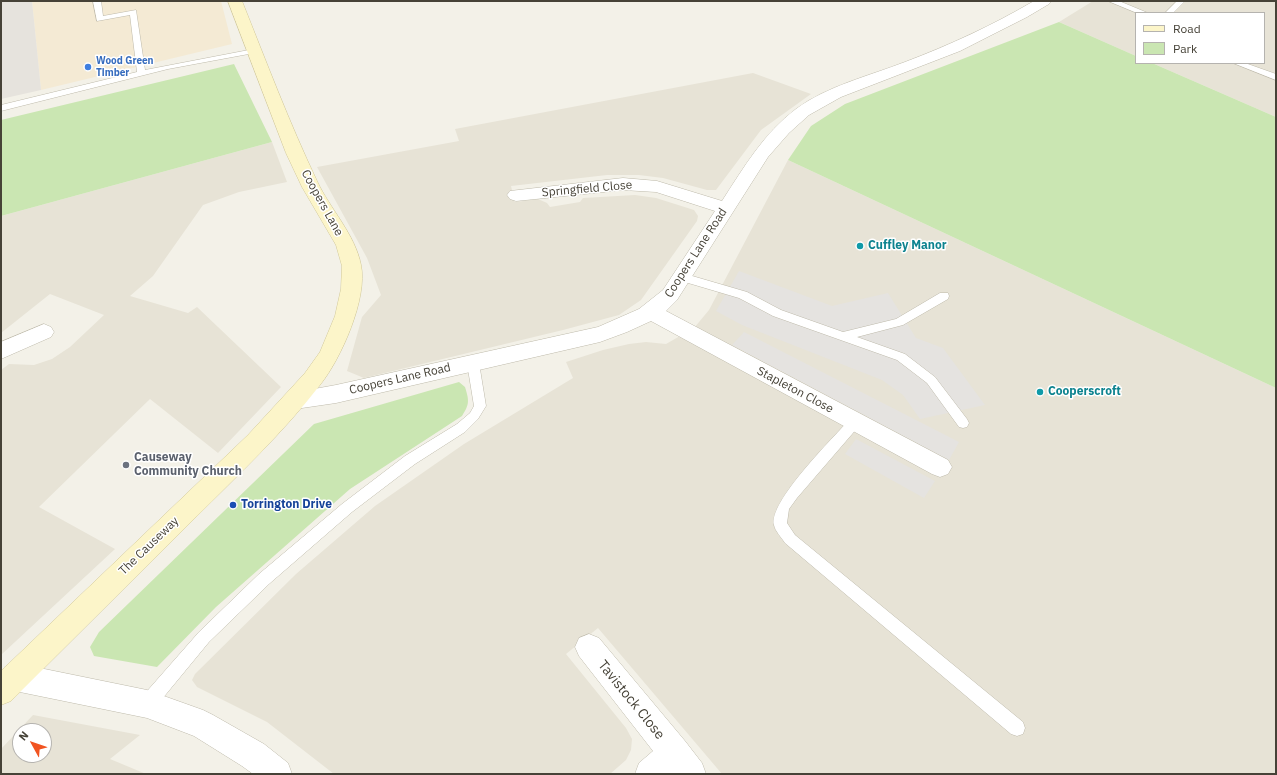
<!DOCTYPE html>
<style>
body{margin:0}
#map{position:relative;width:1277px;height:775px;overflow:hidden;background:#f3f1e8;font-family:"IBM Plex Sans",sans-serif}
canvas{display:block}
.frame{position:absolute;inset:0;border:2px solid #464237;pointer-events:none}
.legend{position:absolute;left:1135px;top:12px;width:130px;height:52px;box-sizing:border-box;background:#fff;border:1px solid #b5b3af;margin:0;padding:5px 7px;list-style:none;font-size:12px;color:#464237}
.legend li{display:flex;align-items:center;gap:8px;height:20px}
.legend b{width:20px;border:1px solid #b5b3af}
.north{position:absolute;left:12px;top:723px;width:40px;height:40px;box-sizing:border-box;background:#fff;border:1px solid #b5b3af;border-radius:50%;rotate:310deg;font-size:11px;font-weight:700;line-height:16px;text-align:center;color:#464237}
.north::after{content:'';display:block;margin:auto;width:14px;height:18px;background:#f15421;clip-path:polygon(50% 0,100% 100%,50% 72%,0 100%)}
</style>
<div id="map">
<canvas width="1277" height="775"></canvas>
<div class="frame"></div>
<ul class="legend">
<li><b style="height:5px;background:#fcf5c9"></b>Road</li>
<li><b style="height:11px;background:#cae6b2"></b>Park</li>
</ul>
<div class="north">N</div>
</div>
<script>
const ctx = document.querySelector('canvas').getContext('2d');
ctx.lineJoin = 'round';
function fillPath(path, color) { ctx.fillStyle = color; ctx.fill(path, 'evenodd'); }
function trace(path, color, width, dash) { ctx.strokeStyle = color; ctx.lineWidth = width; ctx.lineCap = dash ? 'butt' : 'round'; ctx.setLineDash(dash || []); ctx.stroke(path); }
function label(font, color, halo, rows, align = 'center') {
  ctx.font = font + ' "IBM Plex Sans",sans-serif'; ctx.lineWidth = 3; ctx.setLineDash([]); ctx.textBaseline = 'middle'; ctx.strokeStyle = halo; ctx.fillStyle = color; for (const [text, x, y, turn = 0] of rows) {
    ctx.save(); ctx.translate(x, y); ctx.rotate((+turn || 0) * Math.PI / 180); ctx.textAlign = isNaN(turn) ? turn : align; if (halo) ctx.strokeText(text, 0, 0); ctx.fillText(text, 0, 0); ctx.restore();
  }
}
const residential = new Path2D(`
 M 1093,1 L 1276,1 L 1276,117 L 1152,63 L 1264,63 L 1264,13 L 1136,13 L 1136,56 L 1059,22 Z
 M 753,73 L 811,94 L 761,130 L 716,190 L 707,190 L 663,178 L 639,175 L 607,175 L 511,186 L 515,202 L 538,199 L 547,203 L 550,207 L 580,202 L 583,198 L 635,195 L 656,198 L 694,210 L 698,216 L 697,221 L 641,300 L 619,315 L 563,330 L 364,378 L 347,371 L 362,317 L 381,295 L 367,258 L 317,167 L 459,141 L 455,129 Z
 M 272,142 L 287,182 L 239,192 L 203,205 L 153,276 L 130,296 L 188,313 L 197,307 L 281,387 L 218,453 L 150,399 L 39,507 L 115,549 L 1,655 L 1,370 L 9,364 L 34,365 L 52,359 L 70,347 L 104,315 L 50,294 L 1,333 L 1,216 Z
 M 788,160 L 1276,388 L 1276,774 L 722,774 L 598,628 L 566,654 L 626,728 L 632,739 L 631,750 L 626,760 L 610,774 L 334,774 L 267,722 L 197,687 L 192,680 L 195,674 L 296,574 L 375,506 L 464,444 L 573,378 L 566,362 L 603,350 L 629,344 L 646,342 L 666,344 L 694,328 L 709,310 Z
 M 33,715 L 140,735 L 110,759 L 146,774 L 1,774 L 1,749 ZM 20,731 L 44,731 L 44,755 L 20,755 Z`);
const commercial = new Path2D(`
 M 32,1 L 221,1 L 232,44 L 41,90 Z`);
const industrial = new Path2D(`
 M 1,1 L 32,1 L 41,90 L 1,99 Z`);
const green = new Path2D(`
 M 1059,22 L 1136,56 L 1136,63 L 1152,63 L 1276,117 L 1276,388 L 788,160 L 811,126 L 845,104 Z
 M 234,64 L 272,142 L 1,216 L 1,120 Z
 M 459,382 L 465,387 C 469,400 470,404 462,416 L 350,489 L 216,607 L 157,667 L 94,656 L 90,647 L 99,632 L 314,424 Z`);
const parking = new Path2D(`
 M 739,271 L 832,306 L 888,293 L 916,338 L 943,348 L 985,405 L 920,419 L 903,395 L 882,380 L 742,325 L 716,311 Z
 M 744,332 L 959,442 L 949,460 L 732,345 Z
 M 856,439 L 935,481 L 924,498 L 845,454 Z`);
const lane = new Path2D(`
 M 93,1 L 101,1 L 103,16 L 136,10 L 145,70 L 254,49 L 258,51 L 254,53 L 168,69 L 1,111 L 1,105 L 137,72 L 130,15 L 97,21 Z
 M 1108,1 L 1119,1 L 1148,13 L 1137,13 Z
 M 1177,1 L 1185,1 L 1173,13 L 1165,13 Z
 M 1233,63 L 1245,63 L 1276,74 L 1276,80 Z
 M 682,273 L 747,292 L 781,310 L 843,332 L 896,319 L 940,293 L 948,293 L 949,296 L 948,299 L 903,325 L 857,337 L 905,354 L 935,377 L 967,419 L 969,423 L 967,427 L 963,428 L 959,427 L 927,383 L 897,360 L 773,316 L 739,298 L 678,280 L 677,277 L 678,274 Z
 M 473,359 L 477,360 L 479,363 L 486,406 L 478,419 L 465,432 L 415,464 L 352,512 L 269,584 L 209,642 L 153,710 L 147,712 L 141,710 L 139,704 L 141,698 L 199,632 L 259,574 L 342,504 L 405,456 L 457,424 L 470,413 L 474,406 L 467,363 L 469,360 Z
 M 855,417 L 859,418 L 861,422 L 859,426 L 797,498 L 789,509 L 787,523 L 795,535 L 1023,722 L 1025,728 L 1023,734 L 1017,736 L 1011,734 L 785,543 C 782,538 775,531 774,525 C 768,502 834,437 851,418 Z`);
const street = new Path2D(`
 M 1034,1 L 1051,1 L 1049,4 L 1027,17 L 960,51 L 841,97 L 809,115 L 789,133 L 768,157 L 677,300 L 666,311 L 948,460 L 952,467 L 948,474 L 940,477 L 932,474 L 651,321 L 627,332 L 600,342 L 336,403 L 295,409 L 287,406 L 284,400 L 287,394 L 336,385 L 598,327 L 639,309 L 663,290 L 715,211 L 656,192 L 623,190 L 516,201 L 510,199 L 507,195 L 510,191 L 623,178 L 657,181 L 722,201 C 744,167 764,133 796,109 C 827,86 869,76 905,62 C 950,45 993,25 1034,1 Z
 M 44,324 L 51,327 L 54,332 L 51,337 L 1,359 L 1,342 Z
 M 589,634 L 599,638 L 685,741 L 702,763 L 706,774 L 635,774 L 639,763 L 653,751 L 579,656 L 575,647 L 579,638 Z
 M 15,663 L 147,690 L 203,710 L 213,715 L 264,744 L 288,763 L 292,774 L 253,774 L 242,766 L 194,736 L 147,718 L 15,691 L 5,687 L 1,677 L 5,667 Z`);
const secondary = new Path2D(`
 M 228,1 L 242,1 C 266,61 289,122 317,181 C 330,209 355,234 361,265 C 368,298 341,359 320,385 C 283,433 238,475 195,518 C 134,579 72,640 11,701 L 1,705 L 1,671 L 248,435 L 305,373 L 320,352 L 335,316 L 341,289 L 342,266 L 336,245 L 302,187 L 286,153 Z`);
const markers = [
 [88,67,4,"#3f7fe0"],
 [860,246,4,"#0f9aa8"],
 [1040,392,4,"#0f9aa8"],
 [126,465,4,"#6b7280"],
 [233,505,4,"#1a4fb4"]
];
const farShopnames = [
 ["Wood Green",96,61],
 ["Timber",96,73]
];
const streetNames = [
 ["Springfield Close",587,189,-5],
 ["Coopers Lane",322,203,61],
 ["Coopers Lane Road",696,253,-57],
 ["Coopers Lane Road",400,379,-13],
 ["Stapleton Close",795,390,28],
 ["The Causeway",149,546,-44]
];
const cultureNames = [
 ["Cuffley Manor",868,246],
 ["Cooperscroft",1048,392]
];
const worshipNames = [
 ["Causeway",134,458],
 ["Community Church",134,472]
];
const transitNames = [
 ["Torrington Drive",241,505]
];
const nearStreetnames = [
 ["Tavistock Close",631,700,51]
];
fillPath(residential, '#e7e3d6');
fillPath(commercial, '#f4ead4');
fillPath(industrial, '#e6e3dd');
fillPath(green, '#cae6b2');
fillPath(parking, '#e5e3e0');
trace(lane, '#bebaab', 1);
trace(street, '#bebaab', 1);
trace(secondary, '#d1c899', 1);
fillPath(lane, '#fff');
fillPath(street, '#fff');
fillPath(secondary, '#fcf5c9');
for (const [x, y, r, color] of markers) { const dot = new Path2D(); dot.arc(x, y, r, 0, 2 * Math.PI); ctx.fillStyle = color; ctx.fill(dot); trace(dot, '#fff', 1.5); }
label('bold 10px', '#366cbe', '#fff', farShopnames, 'left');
label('12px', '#464237', '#fff', streetNames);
label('bold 12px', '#0d838f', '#fff', cultureNames, 'left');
label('bold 12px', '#5b616d', '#fff', worshipNames, 'left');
label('bold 12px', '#164399', '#fff', transitNames, 'left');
label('14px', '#464237', '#fff', nearStreetnames);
</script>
